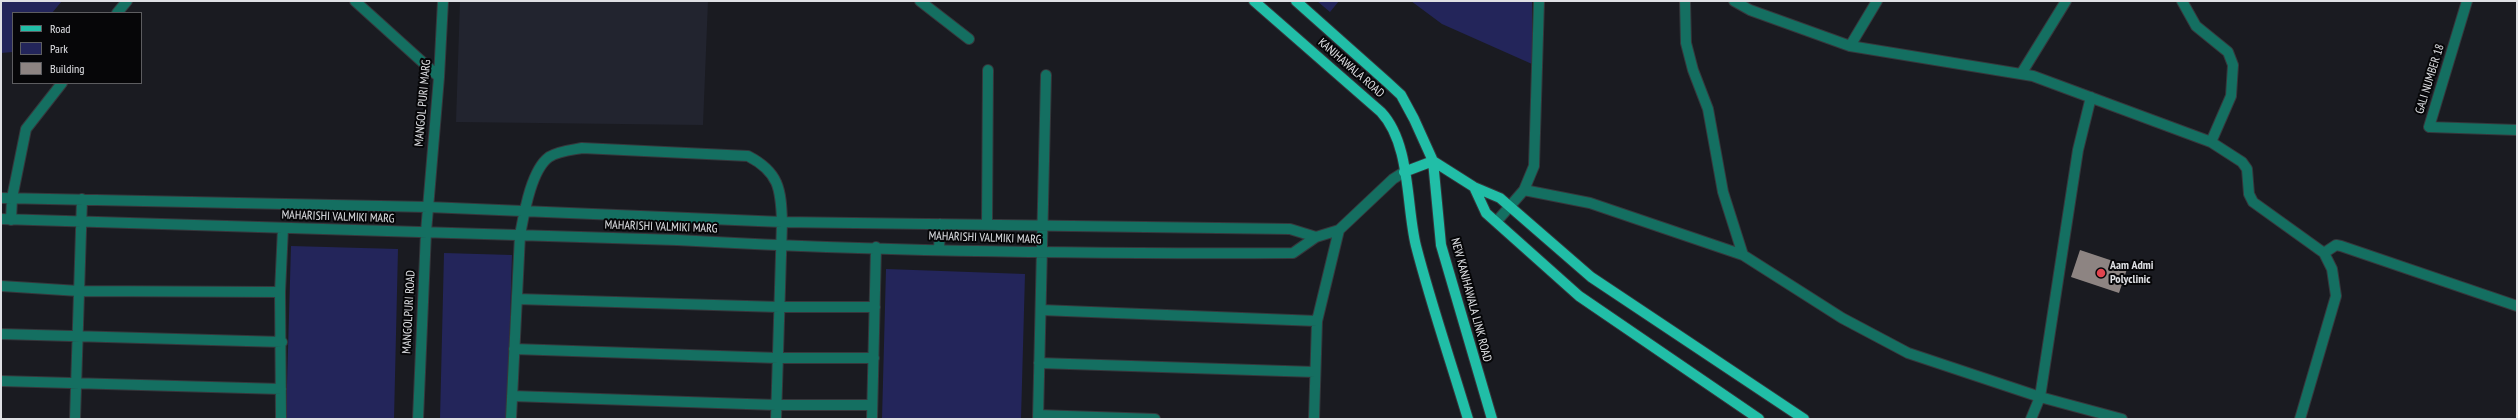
<!DOCTYPE html>
<style>
body{margin:0}
#map{position:relative;width:2518px;height:420px;overflow:hidden;background:#1a1b21;font-family:"PT Sans Narrow",sans-serif}
canvas{display:block}
.frame{position:absolute;inset:0;border:2px solid #dfe0e4;pointer-events:none}
.legend{position:absolute;left:12px;top:12px;width:130px;height:72px;box-sizing:border-box;background:#060608;border:1px solid #5d5d60;margin:0;padding:5px 7px;list-style:none;font-size:12px;color:#dfe0e4}
.legend li{display:flex;align-items:center;gap:8px;height:20px}
.legend b{width:20px;border:1px solid #5d5d60}
</style>
<div id="map">
<canvas width="2518" height="420"></canvas>
<div class="frame"></div>
<ul class="legend">
<li><b style="height:5px;background:#21bea7"></b>Road</li>
<li><b style="height:11px;background:#23255a"></b>Park</li>
<li><b style="height:11px;background:#8d8482"></b>Building</li>
</ul>
</div>
<script>
const ctx = document.querySelector('canvas').getContext('2d');
ctx.lineJoin = 'round';
function fillPath(path, color) { ctx.fillStyle = color; ctx.fill(path, 'evenodd'); }
function trace(path, color, width, dash) { ctx.strokeStyle = color; ctx.lineWidth = width; ctx.lineCap = dash ? 'butt' : 'round'; ctx.setLineDash(dash || []); ctx.stroke(path); }
function label(font, color, halo, rows, align = 'center') {
  ctx.font = font + ' "PT Sans Narrow",sans-serif'; ctx.lineWidth = 4; ctx.setLineDash([]); ctx.textBaseline = 'middle'; ctx.strokeStyle = halo; ctx.fillStyle = color; for (const [text, x, y, turn = 0] of rows) {
    ctx.save(); ctx.translate(x, y); ctx.rotate((+turn || 0) * Math.PI / 180); ctx.textAlign = isNaN(turn) ? turn : align; if (halo) ctx.strokeText(text, 0, 0); ctx.fillText(text, 0, 0); ctx.restore();
  }
}
const built = new Path2D(`
 M 460,1 L 708,1 L 703,125 L 456,122 Z`);
const green = new Path2D(`
 M 1,1 L 62,1 L 52,13 L 13,13 L 13,52 L 1,53 Z
 M 1317,1 L 1339,1 L 1330,12 Z
 M 1411,1 L 1532,1 L 1532,64 L 1442,24 Z
 M 291,246 L 398,249 L 394,419 L 286,419 Z
 M 444,253 L 512,255 L 507,419 L 440,419 Z
 M 886,269 L 1025,274 L 1021,419 L 882,419 Z`);
const building = new Path2D(`
 M 2080,250 L 2128,266 L 2119,293 L 2071,277 Z`);
const minor = new Path2D(`
 M 355,1 L 439,77
 M 920,1 L 969,39
 M 1734,1 L 1750,10 L 1850,46 L 2033,76 L 2211,142 L 2242,162 L 2247,169 L 2249,194 L 2253,202 L 2324,253 L 2332,269 L 2336,296 L 2300,419
 M 2182,1 L 2196,26 L 2228,52 L 2233,65 L 2231,96 L 2211,142
 M 2467,1 L 2429,127 L 2517,130
 M 117,13 L 127,1
 M 1850,46 L 1877,1
 M 2021,74 L 2066,1
 M 1524,190 L 1590,203 L 1743,255 L 1723,192 L 1708,109 L 1693,70 L 1686,43 L 1685,1
 M 1,198 L 428,207 L 782,222 L 1290,229 L 1316,237
 M 1,219 L 677,240 C 882,252 1087,254 1293,253 L 1316,237 L 1339,230 L 1393,179 L 1404,172
 M 11,220 L 12,198 L 26,129 L 62,83
 M 1497,221 L 1524,190 L 1534,166 L 1539,1
 M 987,225 L 988,70
 M 939,250 L 940,224
 M 2324,253 L 2336,245 L 2341,246 L 2517,306
 M 1743,255 L 1842,318 L 1908,353 L 2040,397 L 2122,419
 M 1,286 L 79,291 L 280,292
 M 517,299 L 779,307 L 875,307
 M 1041,310 L 1317,321
 M 1,334 L 282,342
 M 514,349 L 778,358 L 874,358
 M 1039,363 L 1315,372
 M 1,381 L 281,389
 M 512,396 L 776,405 L 872,405
 M 1038,415 L 1155,419
 M 75,419 L 82,199
 M 281,419 L 280,292 L 283,228
 M 418,419 L 426,232 L 439,77 L 443,1
 M 511,419 L 520,235 C 524,214 531,170 549,157 C 558,151 571,150 582,148 L 748,156 C 779,172 781,189 782,222 L 776,419
 M 872,419 L 876,247
 M 1038,419 L 1046,75
 M 1314,419 L 1317,321 L 1339,230
 M 2031,419 L 2040,397 L 2078,150 L 2091,97`);
const major = new Path2D(`
 M 1254,1 L 1381,112 C 1411,144 1406,206 1416,246 C 1431,304 1451,362 1468,419
 M 1296,1 L 1387,82 L 1401,95 L 1414,119 L 1433,161 L 1441,245 L 1492,419
 M 1433,161 L 1474,187 L 1500,198 L 1591,277 L 1804,419
 M 1404,172 L 1433,161
 M 1474,187 L 1486,213 L 1579,296 L 1759,419`);
const markers = [
 [2101,273,5,"#e0444e"]
];
const streetNames = [
 ["KANJHAWALA ROAD",1351,68,41],
 ["GALI NUMBER 18",2430,79,-73],
 ["MANGOL PURI MARG",423,103,-85],
 ["MAHARISHI VALMIKI MARG",338,217,2],
 ["MAHARISHI VALMIKI MARG",661,227,2],
 ["MAHARISHI VALMIKI MARG",985,238,2],
 ["NEW KANJHAWALA LINK ROAD",1471,300,75],
 ["MANGOLPURI ROAD",409,312,-87]
];
const poiNames = [
 ["Aam Admi",2110,266],
 ["Polyclinic",2110,280]
];
fillPath(built, '#22242f');
fillPath(green, '#23255a');
fillPath(building, '#8d8482');
trace(minor, '#36373c', 12);
trace(major, '#36373c', 12);
trace(minor, '#146f61', 10);
trace(major, '#21bea7', 10);
for (const [x, y, r, color] of markers) { const dot = new Path2D(); dot.arc(x, y, r, 0, 2 * Math.PI); ctx.fillStyle = color; ctx.fill(dot); trace(dot, '#060608', 1.5); }
label('12px', '#dfe0e4', '#060608', streetNames);
label('bold 12px', '#dfe0e4', '#060608', poiNames, 'left');
</script>
